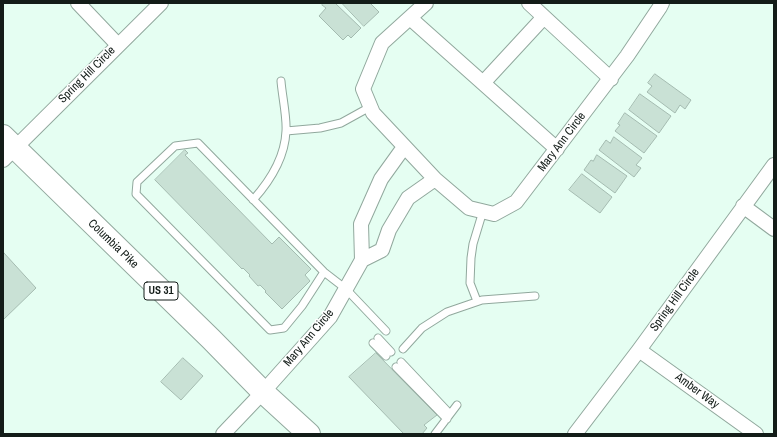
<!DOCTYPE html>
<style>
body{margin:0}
#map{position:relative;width:777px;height:437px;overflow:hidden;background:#e5fef2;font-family:"Archivo Narrow",sans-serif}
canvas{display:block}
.frame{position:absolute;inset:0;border:4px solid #131c18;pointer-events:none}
</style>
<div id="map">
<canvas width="777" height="437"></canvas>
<div class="frame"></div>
</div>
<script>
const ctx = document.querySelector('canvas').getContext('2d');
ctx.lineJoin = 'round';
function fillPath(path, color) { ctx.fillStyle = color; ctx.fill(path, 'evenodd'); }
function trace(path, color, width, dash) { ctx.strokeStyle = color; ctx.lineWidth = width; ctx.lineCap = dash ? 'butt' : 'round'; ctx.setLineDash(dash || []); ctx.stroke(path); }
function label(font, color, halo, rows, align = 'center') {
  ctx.font = font + ' "Archivo Narrow",sans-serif'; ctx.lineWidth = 3; ctx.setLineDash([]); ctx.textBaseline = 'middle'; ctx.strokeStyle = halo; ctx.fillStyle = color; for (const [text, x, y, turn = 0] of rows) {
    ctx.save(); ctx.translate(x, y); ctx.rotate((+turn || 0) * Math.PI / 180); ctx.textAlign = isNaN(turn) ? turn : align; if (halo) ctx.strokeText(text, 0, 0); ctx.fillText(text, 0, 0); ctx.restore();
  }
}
const building = new Path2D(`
 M 324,3 L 335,3 L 361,28 L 351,38 L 348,35 L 343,40 L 319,16 L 326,8 L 322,5 Z
 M 342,3 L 370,3 L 379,12 L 364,26 Z
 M 655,74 L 691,100 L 685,109 L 680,105 L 675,113 L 647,92 L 652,86 L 648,83 Z
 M 640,94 L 671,116 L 659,133 L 629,110 Z
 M 625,113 L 657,136 L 644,153 L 615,131 L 620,125 L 618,124 Z
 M 614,137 L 642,158 L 636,165 L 641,168 L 634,177 L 599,150 L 606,140 L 610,143 Z
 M 185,150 L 188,153 L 185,155 L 272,244 L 279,237 L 311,269 L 305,275 L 310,281 L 282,309 L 265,292 L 266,291 L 260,285 L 258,286 L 249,276 L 250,275 L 243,268 L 242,269 L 155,180 Z
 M 597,155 L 627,176 L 615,193 L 584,170 L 591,160 L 593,161 Z
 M 582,174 L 612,197 L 600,213 L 569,190 Z
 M 4,253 L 36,288 L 3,320 L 3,254 Z
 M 376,353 L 437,415 L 424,425 L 427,428 L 422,434 L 404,434 L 349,377 Z
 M 183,358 L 203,376 L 181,400 L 161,382 Z`);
const lane = new Path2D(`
 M 286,131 L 320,128 L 341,123 L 370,107
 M 253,200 C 270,181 285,156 286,131 C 287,117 282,95 281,81
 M 324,272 L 302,306 L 284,328 L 270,330 L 136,194 L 137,182 L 175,146 L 198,143 L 324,272 L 346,289 L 386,331
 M 477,301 L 470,283 L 471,258 L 473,244 L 483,211
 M 378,338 L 391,352
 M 373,343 L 386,356
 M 403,349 L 422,328 L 447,312 L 482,300 L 535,296
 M 401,362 L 450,414
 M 396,367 L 447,419
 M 435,434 L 457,405`);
const street = new Path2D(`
 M 78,3 L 118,45
 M 426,3 L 382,43 L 363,89 L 373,113 L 435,179 L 469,208 L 494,214 L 516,202 L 627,56 L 660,7 L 662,3
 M 529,3 L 611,79
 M 410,18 L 557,149
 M 483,83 L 544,17
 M 404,147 L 381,179 L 361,224 L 362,260 L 382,250 L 389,230 L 408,198 L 435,179
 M 3,160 L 161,3
 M 743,206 L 774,229
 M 639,350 L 756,434
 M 223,434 L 263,392 L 330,317 L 362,260
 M 575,434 L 639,350 L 774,165`);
const primary = new Path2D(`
 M 3,136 L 211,339 L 263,392 L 309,434`);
const shields = [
 [161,291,34]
];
const shieldNames = [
 ["US 31",161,291]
];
const streetNames = [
 ["Spring Hill Circle",87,75,-45],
 ["Mary Ann Circle",562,142,-53],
 ["Columbia Pike",113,244,44],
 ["Spring Hill Circle",675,300,-54],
 ["Mary Ann Circle",309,338,-50],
 ["Amber Way",697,391,36]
];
fillPath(building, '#c9e1d5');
trace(building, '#a4bbb0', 1);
trace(lane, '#91a89d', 9);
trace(street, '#91a89d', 16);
trace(primary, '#91a89d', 24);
trace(lane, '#fff', 7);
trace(street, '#fff', 14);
trace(primary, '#fff', 22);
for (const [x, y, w] of shields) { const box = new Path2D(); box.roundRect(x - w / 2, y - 9, w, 18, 3); ctx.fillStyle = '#fff'; ctx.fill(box); trace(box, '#131c18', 1); }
label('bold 11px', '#131c18', null, shieldNames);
label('12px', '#131c18', '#fff', streetNames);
</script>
